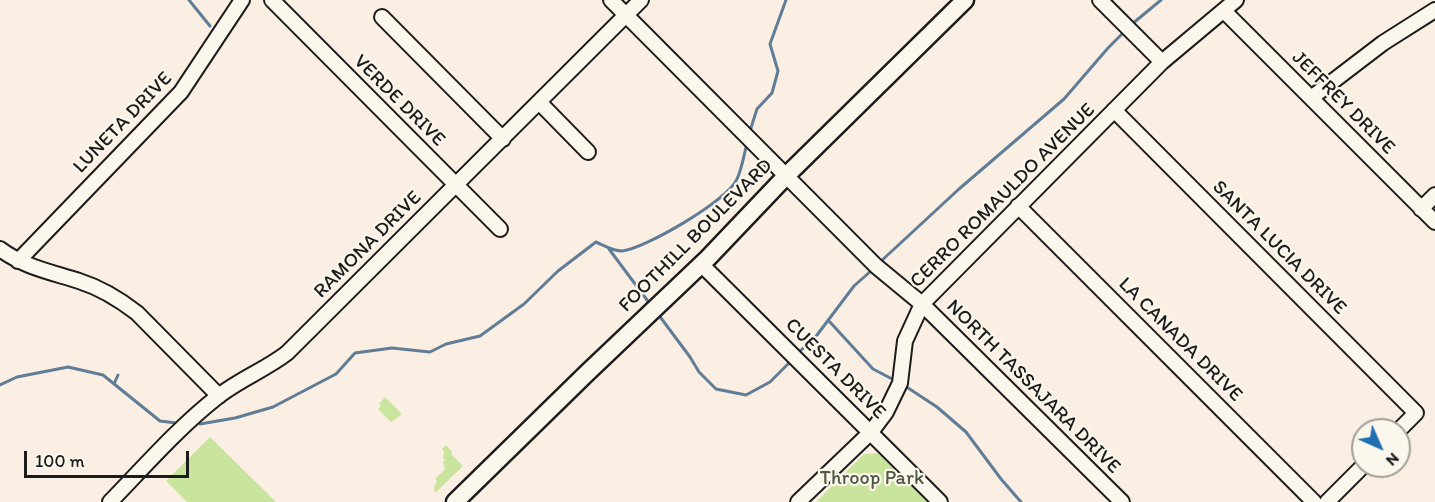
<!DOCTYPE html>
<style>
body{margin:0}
#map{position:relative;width:1435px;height:502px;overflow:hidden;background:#fbeee2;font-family:Itim,sans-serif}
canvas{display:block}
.north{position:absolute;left:1351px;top:418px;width:60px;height:60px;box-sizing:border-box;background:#fbf7ec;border:2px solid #a29f99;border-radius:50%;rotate:135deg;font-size:16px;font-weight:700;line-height:24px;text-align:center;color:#1c1c1c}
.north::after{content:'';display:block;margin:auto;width:21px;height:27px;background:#1f6fb2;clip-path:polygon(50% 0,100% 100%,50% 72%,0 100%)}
.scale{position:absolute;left:24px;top:451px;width:165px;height:27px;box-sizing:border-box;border:3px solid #1c1c1c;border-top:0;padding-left:8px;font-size:18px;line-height:21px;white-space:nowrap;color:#1c1c1c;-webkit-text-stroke:4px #fbf7ec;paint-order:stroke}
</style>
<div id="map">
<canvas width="1435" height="502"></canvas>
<div class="north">N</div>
<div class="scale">100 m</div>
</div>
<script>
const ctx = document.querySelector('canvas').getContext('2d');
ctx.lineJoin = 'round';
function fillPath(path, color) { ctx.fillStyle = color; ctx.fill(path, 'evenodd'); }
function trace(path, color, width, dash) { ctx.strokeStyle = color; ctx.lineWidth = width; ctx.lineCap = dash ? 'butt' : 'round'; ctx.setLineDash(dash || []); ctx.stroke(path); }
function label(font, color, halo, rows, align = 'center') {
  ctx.font = font + ' Itim,sans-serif'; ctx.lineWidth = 4.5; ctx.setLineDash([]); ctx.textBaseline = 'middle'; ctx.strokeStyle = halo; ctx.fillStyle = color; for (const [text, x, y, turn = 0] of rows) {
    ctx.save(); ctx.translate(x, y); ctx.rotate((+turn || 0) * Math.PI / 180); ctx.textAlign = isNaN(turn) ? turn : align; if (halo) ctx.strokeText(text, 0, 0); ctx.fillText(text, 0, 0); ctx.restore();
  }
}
const green = new Path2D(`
 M 385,397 L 402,414 L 391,422 L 378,409 L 381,406 L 379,404 Z
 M 210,437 L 276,502 L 187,502 L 166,481 Z
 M 446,445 L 452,452 L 451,454 L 463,466 L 435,493 L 434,487 L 437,481 L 435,479 L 445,469 L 443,462 L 445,460 L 443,458 L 444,451 L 442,449 Z
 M 878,453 L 929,502 L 816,502 L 864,454 Z`);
const stream = new Path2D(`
 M 189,0 L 210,26
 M 1132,24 L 1161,0
 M 749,134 L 757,109 L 772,93 L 778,71 L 770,44 L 786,0
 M 609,249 L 650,304
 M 879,263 L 959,189 L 1064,99 L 1108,48 L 1125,31
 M 658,314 L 690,357 L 699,372 L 716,389 L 746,395 L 770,382 L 791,361
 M 829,321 L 873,369 L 896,381
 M 797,354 L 817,335 L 854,286 L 872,270
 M 114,384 L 118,375
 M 902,384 L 937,407 L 966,432 L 1001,479 L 1021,502
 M 0,385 L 17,377 L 68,367 L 103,375 L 160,421 L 176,423
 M 200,424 L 235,418 L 273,407 L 336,374 L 355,353 L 392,348 L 430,352 L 446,344 L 480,336 L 524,304 L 558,271 L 596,242 C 603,245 613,251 622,251 C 646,248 727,201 737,179 C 742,168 744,155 747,143`);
const minor = new Path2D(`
 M 272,0 L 500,229
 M 611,0 L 876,266 L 922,304 L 1122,502
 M 1100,0 L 1162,62
 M 1224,11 L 1435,222
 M 382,17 L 503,139
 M 1311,98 L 1383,43 L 1435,10
 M 539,102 L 588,152
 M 1114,110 L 1416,413 L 1399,430
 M 1018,206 L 1314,502
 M 1421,209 L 1435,195
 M 0,249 C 24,267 51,272 79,281 C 101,288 119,299 137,313 L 219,396
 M 18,261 L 181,92 L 242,0
 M 701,264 L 940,502
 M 110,502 C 144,467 178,428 216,398 C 238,380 265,370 287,353 L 641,0
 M 798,502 L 871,432 L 886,412 L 900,383 L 905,341 L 922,304 L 1162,62 L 1236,0
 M 1327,502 L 1363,466`);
const tertiary = new Path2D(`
 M 455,502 L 587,373 L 708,258 L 787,175 L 965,0`);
const streetNames = [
 ["VERDE DRIVE",399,101,45],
 ["JEFFREY DRIVE",1343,103,45],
 ["LUNETA DRIVE",123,123,-46],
 ["CERRO ROMAULDO AVENUE",1003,196,-45],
 ["FOOTHILL BOULEVARD",696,236,-45],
 ["RAMONA DRIVE",368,245,-45],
 ["SANTA LUCIA DRIVE",1279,248,45],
 ["LA CANADA DRIVE",1180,340,45],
 ["CUESTA DRIVE",835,369,45],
 ["NORTH TASSAJARA DRIVE",1033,387,45]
];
const parkNames = [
 ["Throop Park",872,479]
];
fillPath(green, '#c9e59d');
trace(stream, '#607d97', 3);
trace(minor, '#1c1c1c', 18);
trace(tertiary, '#1c1c1c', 21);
trace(minor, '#fbf7ec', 14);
trace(tertiary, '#fbf7ec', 16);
label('20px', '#1c1c1c', '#fbf7ec', streetNames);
label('20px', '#505843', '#fbf7ec', parkNames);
</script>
